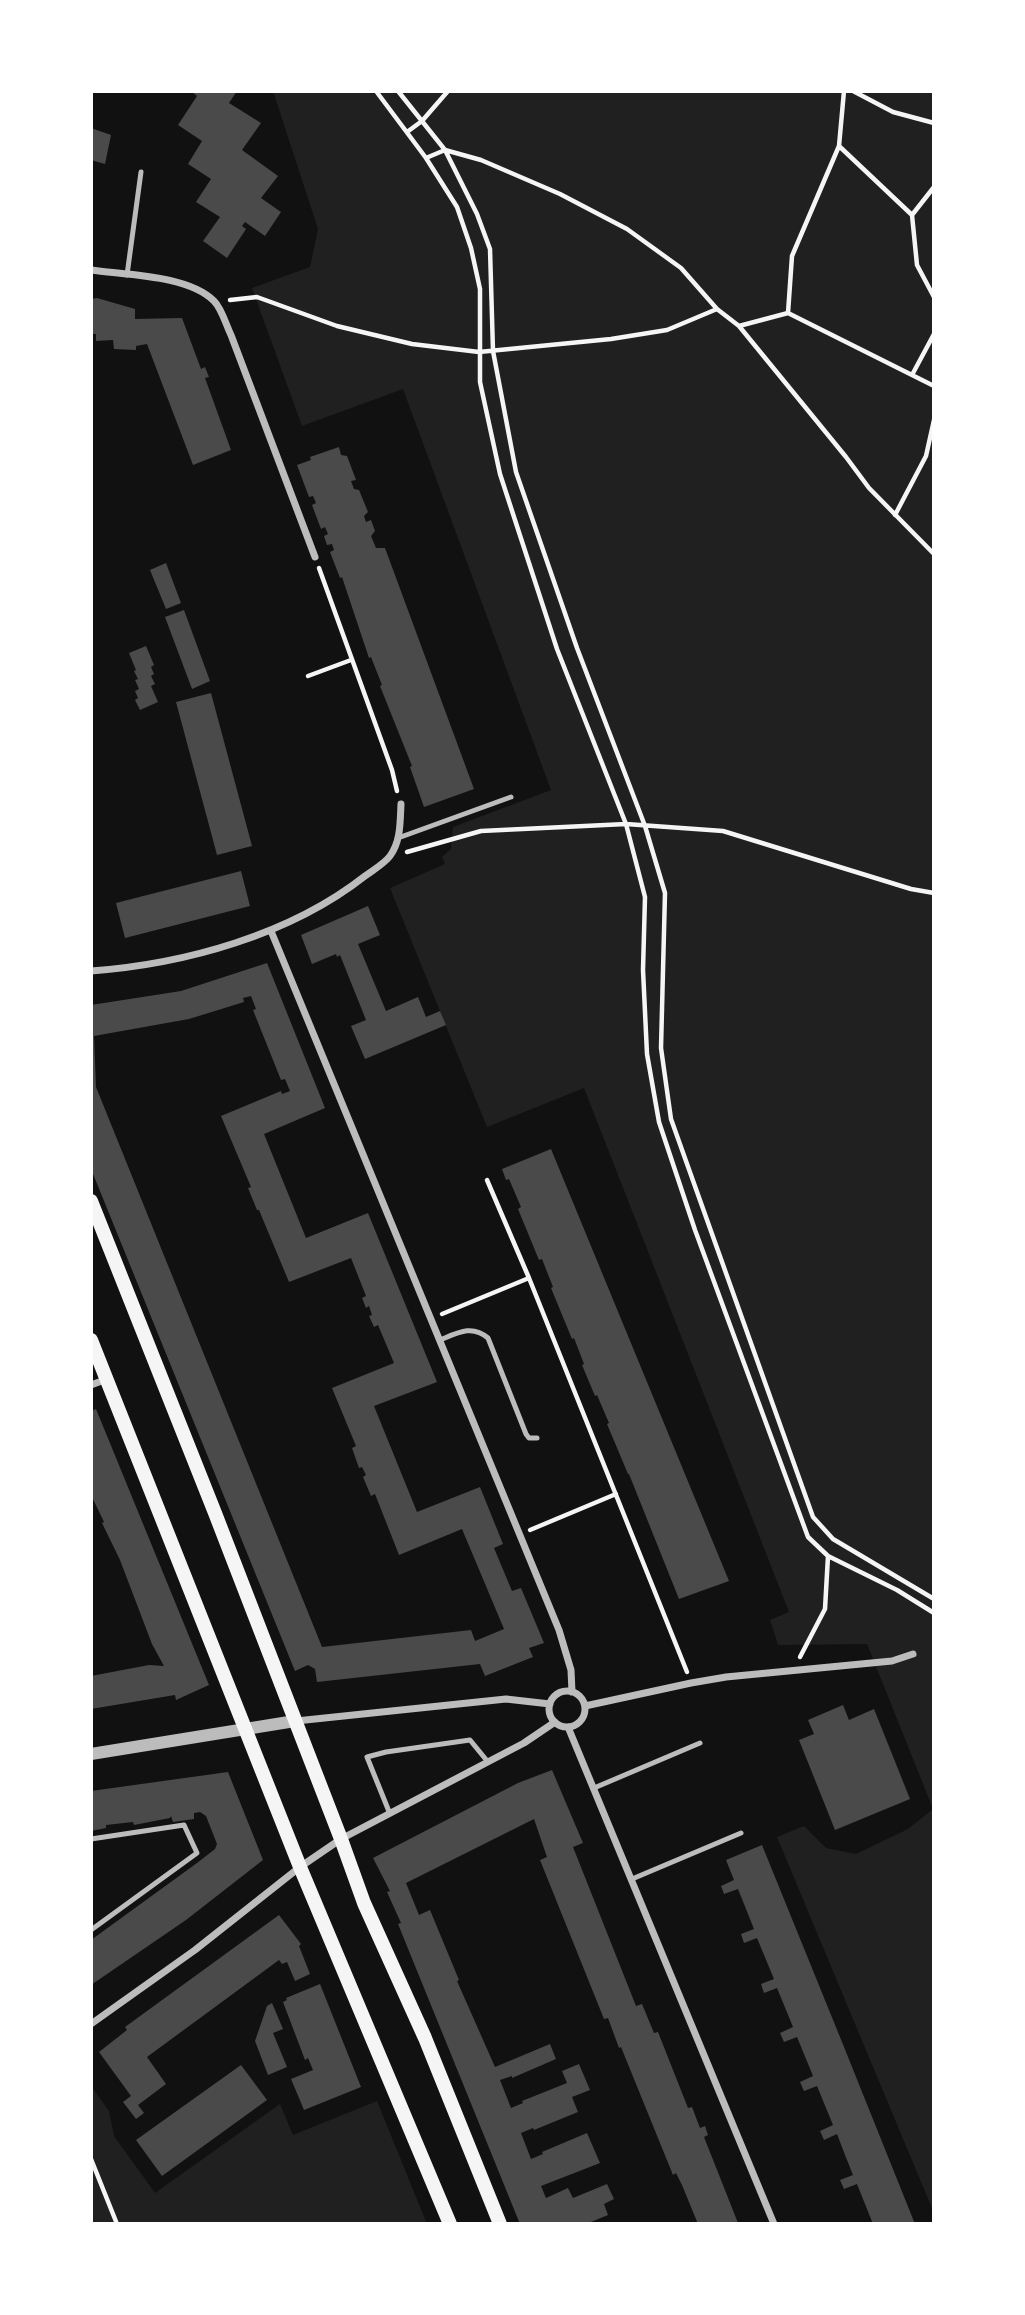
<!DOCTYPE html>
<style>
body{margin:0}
#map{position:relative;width:1025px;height:2315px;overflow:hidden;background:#111;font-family:Manrope,sans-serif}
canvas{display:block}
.frame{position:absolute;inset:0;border:93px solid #fff;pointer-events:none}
</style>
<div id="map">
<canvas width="1025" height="2315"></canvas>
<div class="frame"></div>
</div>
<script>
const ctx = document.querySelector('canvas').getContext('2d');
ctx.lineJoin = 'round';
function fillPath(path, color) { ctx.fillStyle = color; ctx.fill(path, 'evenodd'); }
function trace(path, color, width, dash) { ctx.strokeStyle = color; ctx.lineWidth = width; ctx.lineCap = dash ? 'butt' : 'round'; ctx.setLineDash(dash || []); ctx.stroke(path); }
const green = new Path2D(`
 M 273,91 L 934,91 L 934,2213 L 777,1837 L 804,1826 L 826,1848 L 856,1854 L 908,1829 L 933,1809 L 867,1644 L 778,1645 L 770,1620 L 789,1612 L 584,1088 L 487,1127 L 390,888 L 443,865 L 445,863 L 442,857 L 451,849 L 453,827 L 551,790 L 403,389 L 302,426 L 252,288 L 310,267 L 318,229 Z
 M 91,2086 L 109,2111 L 114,2136 L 155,2193 L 280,2104 L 293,2135 L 377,2101 L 427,2224 L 91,2224 Z`);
const building = new Path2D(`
 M 191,91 L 237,91 L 229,103 L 261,123 L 242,150 L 278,176 L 261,198 L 281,212 L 265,236 L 245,222 L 242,226 L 246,229 L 227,258 L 203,241 L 220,217 L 196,202 L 211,179 L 188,164 L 202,141 L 178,125 L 197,96 Z
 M 91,128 L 111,135 L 105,164 L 91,160 Z
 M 97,298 L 135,309 L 135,319 L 182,318 L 201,369 L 205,367 L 209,377 L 205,378 L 231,450 L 193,465 L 147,344 L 136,346 L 136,350 L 114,349 L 113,340 L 96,341 L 96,334 L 91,334 L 91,299 Z
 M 339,447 L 341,455 L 347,456 L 356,480 L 351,481 L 354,489 L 359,490 L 368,512 L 364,516 L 366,522 L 371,520 L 375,531 L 371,536 L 376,548 L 385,548 L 474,789 L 424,807 L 410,767 L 412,766 L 380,686 L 382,685 L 371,657 L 369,658 L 342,577 L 340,578 L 330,552 L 334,550 L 332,544 L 327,545 L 324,536 L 328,534 L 325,527 L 321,529 L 312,505 L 316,503 L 313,496 L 309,497 L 297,465 L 311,460 L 310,457 Z
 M 166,563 L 181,603 L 166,609 L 150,570 Z
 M 184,610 L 210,681 L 192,689 L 165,617 Z
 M 146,646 L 154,665 L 151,667 L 154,674 L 151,676 L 155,684 L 151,686 L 158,702 L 140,710 L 135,700 L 138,698 L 135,691 L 139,689 L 135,680 L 138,679 L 134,671 L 136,670 L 129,653 Z
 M 211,693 L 252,846 L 217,855 L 176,702 Z
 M 241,871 L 250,906 L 125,938 L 116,903 Z
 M 368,906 L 380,935 L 358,944 L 386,1011 L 418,997 L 426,1017 L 440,1011 L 446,1025 L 365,1059 L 351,1026 L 366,1020 L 340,955 L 337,957 L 336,954 L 312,964 L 301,935 Z
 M 267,963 L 325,1108 L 264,1134 L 306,1238 L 368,1213 L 437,1382 L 374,1406 L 417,1512 L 480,1487 L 503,1544 L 494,1548 L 512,1591 L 521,1588 L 544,1643 L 529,1648 L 533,1657 L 485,1676 L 480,1664 L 317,1682 L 315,1669 L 308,1665 L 295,1671 L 91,1169 L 91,1005 L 181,991 ZM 251,996 L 256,1009 L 253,1010 L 281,1080 L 285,1079 L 290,1091 L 282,1094 L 281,1091 L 221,1116 L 251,1187 L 248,1188 L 257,1210 L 259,1210 L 289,1282 L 351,1258 L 366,1296 L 362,1298 L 366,1308 L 369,1306 L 372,1315 L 369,1316 L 374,1327 L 378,1325 L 394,1363 L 332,1388 L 356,1446 L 352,1448 L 359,1468 L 362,1467 L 366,1475 L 363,1477 L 371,1496 L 375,1494 L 399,1555 L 462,1529 L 504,1629 L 475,1641 L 471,1630 L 322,1647 L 96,1087 L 94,1036 L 189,1019 L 244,1002 L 243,998 Z
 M 551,1149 L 729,1581 L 679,1599 L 629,1474 L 628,1474 L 607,1424 L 609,1423 L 597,1395 L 595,1396 L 582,1365 L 584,1364 L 574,1338 L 572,1339 L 551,1288 L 553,1287 L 542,1259 L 539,1260 L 518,1209 L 521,1207 L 509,1179 L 506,1180 L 502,1169 Z
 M 96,1409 L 209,1685 L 176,1700 L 175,1695 L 91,1709 L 91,1676 L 149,1665 L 164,1666 L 152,1644 L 120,1560 L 102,1523 L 104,1522 L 91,1495 L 91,1411 Z
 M 843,1705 L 849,1720 L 874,1709 L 910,1799 L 835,1830 L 799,1740 L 814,1734 L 808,1720 Z
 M 552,1770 L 583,1843 L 573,1847 L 636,2006 L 642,2004 L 654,2033 L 658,2032 L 688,2108 L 692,2107 L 700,2128 L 705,2126 L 708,2135 L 704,2137 L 738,2223 L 736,2224 L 698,2224 L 682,2185 L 676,2173 L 673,2175 L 621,2047 L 619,2048 L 608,2018 L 604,2019 L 540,1860 L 547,1857 L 534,1819 L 406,1883 L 419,1915 L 430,1910 L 459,1980 L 457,1981 L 495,2067 L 550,2044 L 556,2059 L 512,2078 L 512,2076 L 500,2080 L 511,2108 L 523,2103 L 522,2101 L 567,2083 L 562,2071 L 579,2064 L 590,2090 L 572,2097 L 578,2112 L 534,2130 L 533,2128 L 521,2133 L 531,2159 L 543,2154 L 542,2152 L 587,2133 L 600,2163 L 541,2186 L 546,2198 L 568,2188 L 573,2198 L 607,2184 L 614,2199 L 604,2204 L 608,2215 L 586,2224 L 520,2224 L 398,1924 L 401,1923 L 387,1892 L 390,1891 L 373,1858 L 518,1783 Z
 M 228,1772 L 263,1860 L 186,1920 L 91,1985 L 91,1940 L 197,1863 L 215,1849 L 217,1844 L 206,1816 L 200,1812 L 194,1813 L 194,1819 L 173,1822 L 171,1816 L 170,1818 L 134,1825 L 133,1822 L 106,1825 L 106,1828 L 91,1831 L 91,1791 Z
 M 762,1845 L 842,2042 L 915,2224 L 873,2224 L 857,2184 L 844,2189 L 840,2180 L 853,2175 L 845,2155 L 837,2134 L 824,2140 L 820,2131 L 833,2125 L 817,2086 L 804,2091 L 800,2082 L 813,2076 L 797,2037 L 784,2042 L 780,2033 L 793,2027 L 777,1988 L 764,1993 L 761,1984 L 774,1979 L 757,1938 L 744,1943 L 741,1934 L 754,1929 L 738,1889 L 724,1894 L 721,1886 L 734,1880 L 726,1860 Z
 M 279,1915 L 301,1944 L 299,1946 L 310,1974 L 295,1981 L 287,1962 L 282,1964 L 279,1960 L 147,2057 L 166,2084 L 138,2105 L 144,2113 L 136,2119 L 123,2102 L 131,2096 L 99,2052 L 127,2030 L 125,2027 Z
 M 320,1984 L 361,2087 L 304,2110 L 291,2079 L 313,2070 L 308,2058 L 305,2060 L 283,2002 L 287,2000 L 286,1998 Z
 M 272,2003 L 283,2029 L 273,2033 L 287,2067 L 268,2075 L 255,2041 L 267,2006 Z
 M 241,2065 L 267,2100 L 162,2176 L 136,2140 Z`);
const path = new Path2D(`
 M 376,91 L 426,158 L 457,207 L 471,248 L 480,289 L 480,382 L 500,474 L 557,649 L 626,824 L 645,897 L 643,970 L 647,1054 L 659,1122 L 695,1230 L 808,1537 L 828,1556 L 897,1590 L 934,1613
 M 398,91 L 445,150 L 477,214 L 490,249 L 493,351 L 516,472 L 577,648 L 645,826 L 665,893 L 661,1048 L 671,1119 L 813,1517 L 833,1539 L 934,1599
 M 853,91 L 893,112 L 934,123
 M 407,132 L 422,121 L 448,91
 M 839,146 L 912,215 L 917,265 L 934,297
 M 426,158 L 445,150 L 481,160 L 560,194 L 627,229 L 681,268 L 717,309
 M 912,215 L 934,187
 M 230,300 L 257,297 L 337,326 L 412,344 L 479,352 L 611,339 L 667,330 L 717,309 L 739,326 L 846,457 L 869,488 L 934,554
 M 788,313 L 792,256 L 839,146 L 844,91
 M 739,326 L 788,313 L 934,386
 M 912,375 L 934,334
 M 895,515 L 926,456 L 934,420
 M 319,568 L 392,770 L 397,791
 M 308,676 L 351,660
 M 407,852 L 481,831 L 626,824 L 723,831 L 911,889 L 934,893
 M 487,1180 L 529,1278 L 687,1672
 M 442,1314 L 529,1278
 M 530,1530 L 616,1494
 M 800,1657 L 825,1609 L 828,1556
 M 91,2159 L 117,2224`);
const service = new Path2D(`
 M 127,275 L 141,172
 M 398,838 L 511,797
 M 440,1340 C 457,1333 472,1324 488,1338 L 526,1434 L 529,1438 L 537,1438
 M 594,1788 L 700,1743
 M 390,1814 L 367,1757 L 386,1752 L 470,1740 L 488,1762
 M 91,1839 L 184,1825 L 197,1853 L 91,1930
 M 632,1879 L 741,1833`);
const minor = new Path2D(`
 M 91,270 C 126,275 188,275 214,301 C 222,309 226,325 231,335 L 315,557
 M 271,931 L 559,1630 L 571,1670 L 572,1692
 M 91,971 C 185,964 290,935 365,876 C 373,870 384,864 390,856 C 401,841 400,822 401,804
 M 91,1385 L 107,1379
 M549 1709a18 18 0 1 1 36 0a18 18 0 1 1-36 0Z
 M 585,1706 L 691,1683 L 726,1677 L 892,1661 L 913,1654
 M 296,1721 L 506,1699 L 550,1704
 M 568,1727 L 774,2224
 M 91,2024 L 195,1950 L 300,1867 L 341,1839 L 524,1743 L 555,1722`);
const tertiary = new Path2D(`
 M 91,1754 L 295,1721`);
const secondary = new Path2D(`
 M 91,1201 L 215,1513 L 341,1839 L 364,1903 L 425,2038 L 500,2224
 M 91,1340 L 300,1867 L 450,2224`);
fillPath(green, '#202020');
fillPath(building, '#4a4a4a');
trace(path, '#f5f5f5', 4.5);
trace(service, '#bcbcbc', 5);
trace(minor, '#bcbcbc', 7);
trace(tertiary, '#bcbcbc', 12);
trace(secondary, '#f5f5f5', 14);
</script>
